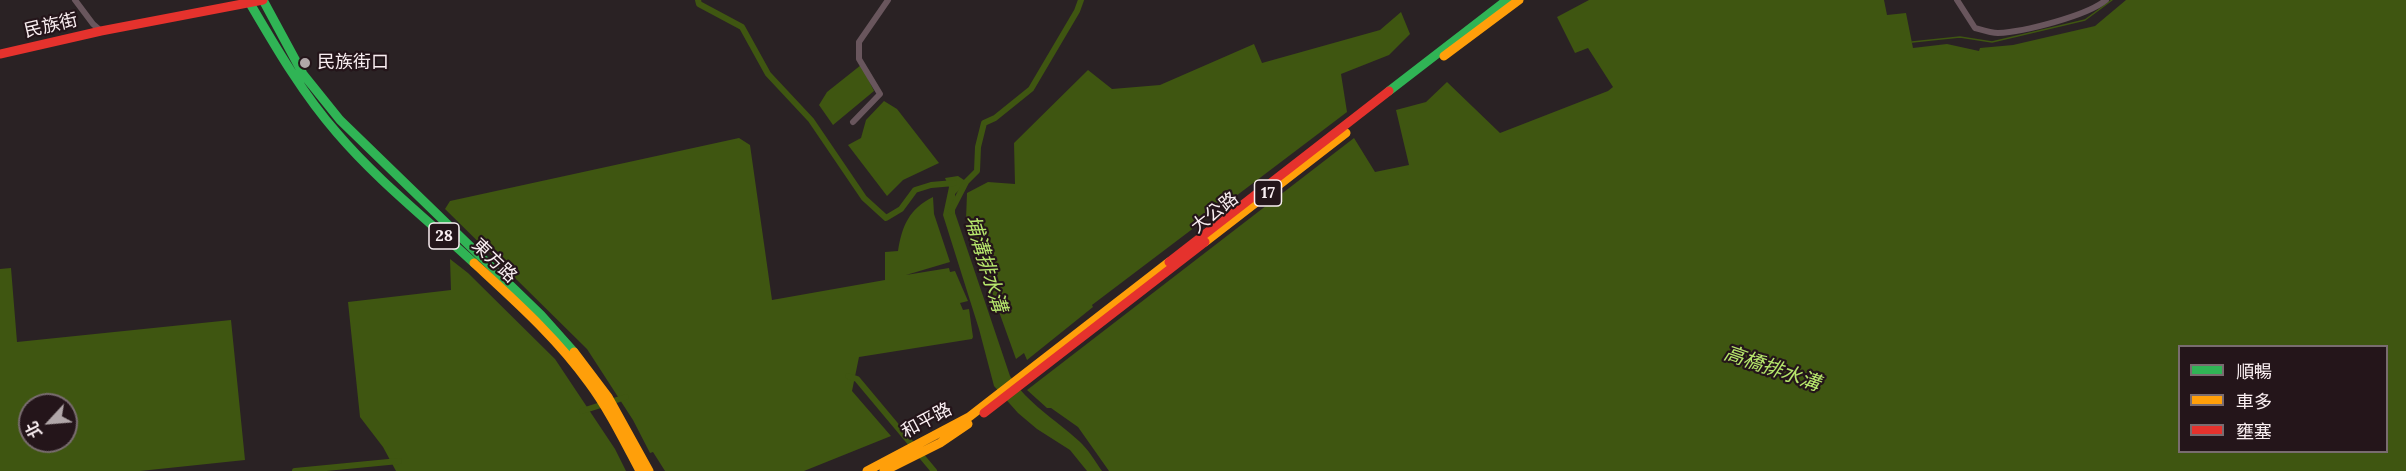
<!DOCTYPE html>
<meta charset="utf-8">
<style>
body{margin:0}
#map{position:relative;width:2406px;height:471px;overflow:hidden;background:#2a2224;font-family:Lora,"Noto Sans TC",serif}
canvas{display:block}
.legend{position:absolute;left:2178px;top:345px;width:210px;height:108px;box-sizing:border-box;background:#24151a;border:2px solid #796c70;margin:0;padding:8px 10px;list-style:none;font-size:18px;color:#f9eef1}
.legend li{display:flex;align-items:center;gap:12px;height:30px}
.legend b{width:30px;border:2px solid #796c70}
.north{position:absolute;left:18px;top:393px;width:60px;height:60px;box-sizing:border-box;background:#24151a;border:2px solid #796c70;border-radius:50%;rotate:244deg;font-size:16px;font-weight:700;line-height:24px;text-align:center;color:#f9eef1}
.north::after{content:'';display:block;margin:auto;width:21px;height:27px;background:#b1a7a9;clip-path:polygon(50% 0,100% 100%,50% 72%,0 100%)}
</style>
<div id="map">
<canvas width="2406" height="471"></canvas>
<ul class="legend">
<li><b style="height:8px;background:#30b455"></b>順暢</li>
<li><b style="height:8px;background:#ff9f0a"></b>車多</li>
<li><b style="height:8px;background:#e5322d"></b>壅塞</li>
</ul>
<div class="north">北</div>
</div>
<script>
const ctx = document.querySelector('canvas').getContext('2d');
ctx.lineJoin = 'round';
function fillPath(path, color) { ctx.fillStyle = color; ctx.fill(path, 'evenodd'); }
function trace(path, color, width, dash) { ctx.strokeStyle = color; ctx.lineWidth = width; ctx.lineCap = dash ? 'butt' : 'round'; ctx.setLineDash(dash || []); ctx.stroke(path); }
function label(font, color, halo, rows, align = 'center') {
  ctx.font = font + ' Lora,"Noto Sans TC",serif'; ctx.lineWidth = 4.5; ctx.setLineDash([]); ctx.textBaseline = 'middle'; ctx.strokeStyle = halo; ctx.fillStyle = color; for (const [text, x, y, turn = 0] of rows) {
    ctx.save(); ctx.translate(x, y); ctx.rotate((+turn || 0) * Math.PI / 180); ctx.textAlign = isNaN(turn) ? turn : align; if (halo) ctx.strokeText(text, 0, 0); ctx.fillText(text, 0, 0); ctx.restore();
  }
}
const water = new Path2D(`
 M 1589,0 L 1884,0 L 1887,15 L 1906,13 L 1913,48 L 1947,44 L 1979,51 L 1980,48 L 2013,45 L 2095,26 L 2126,0 L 2406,0 L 2406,471 L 1109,471 L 1078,427 L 1051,408 L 1047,408 L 1027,390 L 1354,138 L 1375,172 L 1409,165 L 1396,110 L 1426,102 L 1447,82 L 1500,133 L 1608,91 L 1613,87 L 1588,48 L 1575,53 L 1557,17 ZM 2386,346 L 2386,452 L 2180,452 L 2180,346 Z
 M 1401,12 L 1410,34 L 1389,55 L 1341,74 L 1347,112 L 1092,305 L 1093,307 L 1027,360 L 1024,353 L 1016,359 L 966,220 L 967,193 L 988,182 L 1015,184 L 1014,143 L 1088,70 L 1112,89 L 1160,85 L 1254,44 L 1262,63 L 1380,30 Z
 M 861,65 L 874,91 L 833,125 L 819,105 L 827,92 Z
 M 884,101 L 897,109 L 939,163 L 903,180 L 887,196 L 848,145 L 861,138 L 866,120 Z
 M 739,138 L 750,145 L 772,300 L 885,280 L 885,252 L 898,251 C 902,226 909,209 933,197 L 934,214 L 950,262 L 906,275 L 949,268 L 950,272 L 955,271 L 968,301 L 960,303 L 963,310 L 969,309 L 973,337 L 972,339 L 859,357 L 852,391 L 891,436 L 804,471 L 665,471 L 653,452 L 650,453 L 633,420 L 587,349 L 445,209 L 450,201 Z
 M 958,176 L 967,182 L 955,194 L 955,213 L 1010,376 C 1028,404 1055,419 1079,441 C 1088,449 1095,461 1102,471 L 1087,471 L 1070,450 L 1037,429 L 1018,413 L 994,386 L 979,329 L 943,215 L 949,187 L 945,178 Z
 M 450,259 L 468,273 L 555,359 L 615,449 L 626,471 L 396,471 L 383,447 L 360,417 L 348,302 L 451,290 Z
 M 11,268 L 17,342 L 231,320 L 245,460 L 140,471 L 0,471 L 0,269 ZM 30,405 L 66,405 L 66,441 L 30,441 Z`);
const stream = new Path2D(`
 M 1912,42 L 1960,37 L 1992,42 L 2085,20 L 2112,0`);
const canal = new Path2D(`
 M 698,0 L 699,4 L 742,27 L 768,74 L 811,120 L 864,198 L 886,218 L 901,209 L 915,190 L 931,185 L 954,183
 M 951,211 L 966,182 L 977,171 L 978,147 L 984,123 L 995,118 L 1031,89 L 1077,11 L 1081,0
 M 848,376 L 857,379 L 934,471
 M 582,411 L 626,397
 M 295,471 L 399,461`);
const street = new Path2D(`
 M 75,0 L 93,24 L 101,31
 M 1957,0 L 1975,28 C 1982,30 1991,33 1998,33 C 2023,32 2087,16 2106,0
 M 853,122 L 880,94 L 859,59 L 859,42 L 888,0`);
const fast = new Path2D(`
 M 248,0 C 275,46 302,93 337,133 C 378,181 428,220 474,263
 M 263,0 L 303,74 L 340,120 L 541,315 L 574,352
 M 1389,91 L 1507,0`);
const slow = new Path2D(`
 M 1444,56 L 1519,0
 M 1205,242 L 1346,133
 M 474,263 C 514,300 557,338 589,383 C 609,410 624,441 640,471
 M 574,352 L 608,397 L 649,471
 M 867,471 L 969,417 L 1169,262
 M 884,471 L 940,443 L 968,424`);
const jam = new Path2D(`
 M 0,54 L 101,31 L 263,0
 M 1169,262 L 1389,91
 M 984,413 L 1205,242`);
const markers = [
 [305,63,6,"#b1a7a9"]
];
const shields = [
 [1268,193,27],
 [444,236,30]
];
const shieldNames = [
 ["17",1268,193],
 ["28",444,236]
];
const streetNames = [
 ["民族街",51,26,-13],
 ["大公路",1215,213,-38],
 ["東方路",494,261,44],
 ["和平路",927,421,-28]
];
const poiNames = [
 ["民族街口",317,63]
];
const waterNames = [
 ["埔溝排水溝",985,264,73],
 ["高橋排水溝",1772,369,19]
];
fillPath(water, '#3f5611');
trace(stream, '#3f5611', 1.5);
trace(canal, '#3f5611', 6);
trace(street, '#69565d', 6);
trace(fast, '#30b455', 9);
trace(slow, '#ff9f0a', 9);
trace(jam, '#e5322d', 9);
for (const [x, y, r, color] of markers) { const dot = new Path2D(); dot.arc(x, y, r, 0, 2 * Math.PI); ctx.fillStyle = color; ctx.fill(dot); trace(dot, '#24151a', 2); }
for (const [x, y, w] of shields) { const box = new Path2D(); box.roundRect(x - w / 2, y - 13, w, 26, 4.5); ctx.fillStyle = '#24151a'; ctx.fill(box); trace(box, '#f9eef1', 1.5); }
label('bold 16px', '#f9eef1', null, shieldNames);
label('18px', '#f9eef1', '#24151a', streetNames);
label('18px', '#f9eef1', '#24151a', poiNames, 'left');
label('italic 20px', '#b6e66c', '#24151a', waterNames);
</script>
